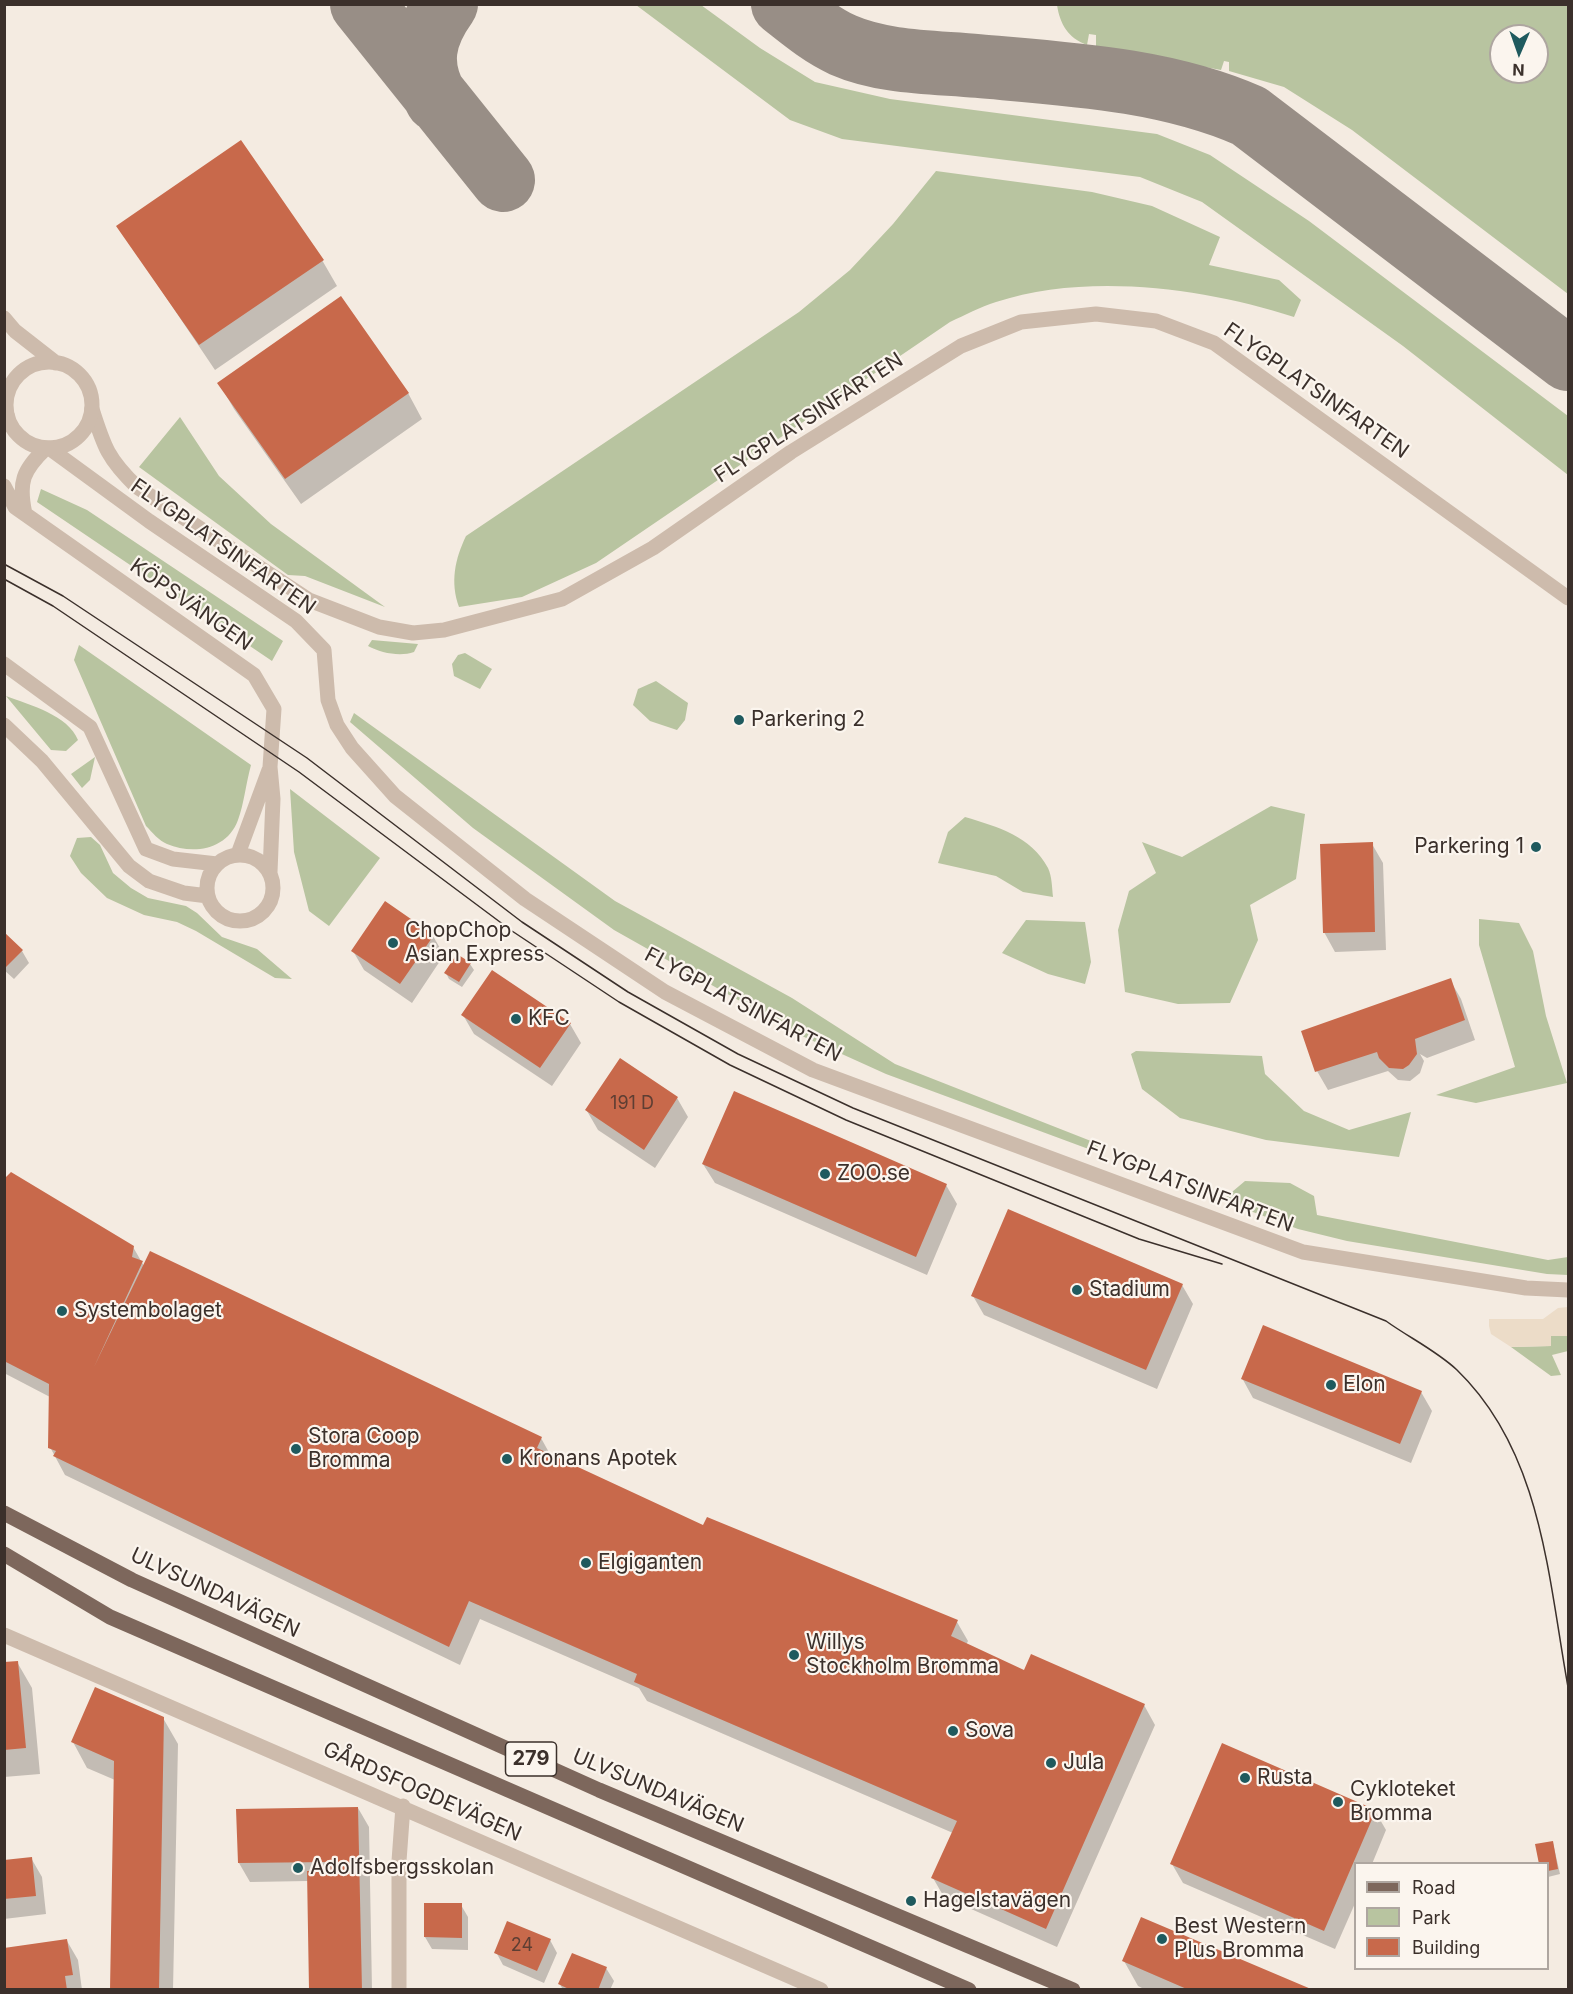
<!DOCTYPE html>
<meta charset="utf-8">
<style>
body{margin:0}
#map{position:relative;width:1573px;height:1994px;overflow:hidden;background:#f4ebe1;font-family:Inter,sans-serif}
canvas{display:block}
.frame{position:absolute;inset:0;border:6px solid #3b302b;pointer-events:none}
.legend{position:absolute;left:1354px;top:1862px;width:195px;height:108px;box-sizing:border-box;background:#fbf5ee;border:2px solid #aea6a0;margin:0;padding:8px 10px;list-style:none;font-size:18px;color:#3b302b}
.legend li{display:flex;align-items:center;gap:12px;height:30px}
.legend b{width:30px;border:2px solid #aea6a0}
.north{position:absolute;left:1489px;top:24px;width:60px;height:60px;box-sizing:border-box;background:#fbf5ee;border:2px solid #aea6a0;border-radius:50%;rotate:182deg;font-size:16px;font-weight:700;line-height:24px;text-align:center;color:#3b302b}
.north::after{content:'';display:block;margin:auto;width:21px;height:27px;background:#1f5a5e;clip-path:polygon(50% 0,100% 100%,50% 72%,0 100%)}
</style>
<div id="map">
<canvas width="1573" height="1994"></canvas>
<div class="frame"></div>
<ul class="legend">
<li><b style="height:8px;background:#7d675c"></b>Road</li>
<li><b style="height:16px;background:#b8c4a0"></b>Park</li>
<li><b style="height:16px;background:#c8694b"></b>Building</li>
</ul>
<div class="north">N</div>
</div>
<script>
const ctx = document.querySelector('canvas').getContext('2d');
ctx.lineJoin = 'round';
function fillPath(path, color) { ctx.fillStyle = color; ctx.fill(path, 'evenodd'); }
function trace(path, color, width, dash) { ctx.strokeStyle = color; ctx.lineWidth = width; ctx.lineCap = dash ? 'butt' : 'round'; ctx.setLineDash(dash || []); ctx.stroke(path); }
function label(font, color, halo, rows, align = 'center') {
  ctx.font = font + ' Inter,sans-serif'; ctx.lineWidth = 4.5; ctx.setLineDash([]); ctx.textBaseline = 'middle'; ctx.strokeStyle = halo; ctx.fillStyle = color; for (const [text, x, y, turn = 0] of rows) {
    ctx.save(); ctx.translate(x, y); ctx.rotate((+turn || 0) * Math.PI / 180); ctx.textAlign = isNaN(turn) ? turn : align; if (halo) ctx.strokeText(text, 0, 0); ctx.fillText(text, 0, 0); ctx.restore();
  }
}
const green = new Path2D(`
 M 636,5 L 701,5 L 760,48 L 815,82 L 890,99 L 1157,134 L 1210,155 L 1309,221 L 1568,416 L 1568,475 L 1403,346 L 1202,202 L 1140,177 L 842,139 L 790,120 Z
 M 1057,5 L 1568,5 L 1568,294 L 1352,130 L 1284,87 L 1229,71 L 1229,62 L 1224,61 L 1221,70 L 1096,47 L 1096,35 L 1089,34 L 1087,45 C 1068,38 1060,24 1057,5 ZM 1501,36 L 1537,36 L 1537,72 L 1501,72 Z
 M 936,171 L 1092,192 L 1152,206 L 1220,237 L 1209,265 L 1279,280 L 1301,300 L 1294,317 C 1205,288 1087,272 996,302 C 980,307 965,315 950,322 L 596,563 L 522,597 L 459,607 C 450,582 455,559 466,536 L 799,312 L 850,270 L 893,224 Z
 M 180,417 L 219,476 L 271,524 L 385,607 L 305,576 L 288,575 L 139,467 Z
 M 41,489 L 87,510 L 283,641 L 272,661 L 37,502 Z
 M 372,640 L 418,644 L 414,652 C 400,657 381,653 368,646 Z
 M 79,645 L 251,765 C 246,783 244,804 238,820 C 227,850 193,855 167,844 C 159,841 152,832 146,826 L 74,660 Z
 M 465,653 L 492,669 L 480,689 L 454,676 L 452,664 L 458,655 Z
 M 656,681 L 688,703 L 685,720 L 677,730 L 650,721 L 633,705 L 638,689 Z
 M 6,696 C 30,705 68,715 78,740 L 66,751 L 51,750 Z
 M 354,713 L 615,901 L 792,998 L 895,1064 L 1096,1143 L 1102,1154 L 886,1074 L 802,1036 L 614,930 L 473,828 L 350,722 Z
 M 95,757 L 90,780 L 82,788 L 71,774 Z
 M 290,789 L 380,858 L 329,926 L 309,911 L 294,852 Z
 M 1271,806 L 1305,814 L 1296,879 L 1250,905 L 1258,940 L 1230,1003 L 1178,1004 L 1125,992 L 1118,930 L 1129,891 L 1156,873 L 1142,842 L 1182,857 Z
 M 965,817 C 998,827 1031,836 1048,868 C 1052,876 1052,888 1053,897 L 1023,892 L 996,876 L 938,863 L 948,832 Z
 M 91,837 L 100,845 L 113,873 L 131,888 L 148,898 L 186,906 L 197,913 L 222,937 L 257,949 L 292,979 L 275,978 L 196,931 L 177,922 L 144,915 L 107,898 L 81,873 L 70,856 L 77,838 Z
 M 1479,919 L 1519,923 L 1533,951 L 1546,1016 L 1567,1083 L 1476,1103 L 1436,1095 L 1515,1067 L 1479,945 Z
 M 1026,920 L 1085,922 L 1091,962 L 1085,984 L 1048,974 L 1002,953 Z
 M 1136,1051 L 1262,1056 L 1265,1074 L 1304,1111 L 1349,1130 L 1411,1112 L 1399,1157 L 1266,1140 L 1180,1118 L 1142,1089 L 1131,1054 Z
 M 1245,1181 L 1290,1183 L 1314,1196 L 1317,1215 L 1548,1260 L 1568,1257 L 1568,1275 L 1547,1274 L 1347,1241 L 1298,1229 L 1229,1203 L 1226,1197 Z
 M 1551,1336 L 1568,1336 L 1568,1351 L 1552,1355 L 1561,1375 L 1551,1376 L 1511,1347 L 1551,1346 Z`);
const plaza = new Path2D(`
 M 1568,1307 L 1568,1336 L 1551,1336 L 1551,1346 L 1511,1347 L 1491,1334 L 1489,1326 L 1489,1319 L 1543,1319 L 1558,1308 Z`);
const shadow = new Path2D(`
 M 118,226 L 322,260 L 337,286 L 215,370 Z
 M 219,383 L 408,393 L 422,419 L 301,504 L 234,409 Z
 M 1372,844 L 1383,863 L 1386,950 L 1335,952 L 1324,932 Z
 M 4,935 L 22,951 L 29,963 L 14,979 L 4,970 Z
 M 433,936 L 444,955 L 412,1003 L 364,970 L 353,951 Z
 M 457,956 L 470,964 L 474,970 L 462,987 L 449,979 L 446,973 Z
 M 1450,980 L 1461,999 L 1475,1040 L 1427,1058 L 1420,1054 L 1424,1061 L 1420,1073 L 1410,1081 L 1398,1080 L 1388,1071 L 1328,1090 L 1317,1071 Z
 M 463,1015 L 570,1024 L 581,1043 L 552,1086 L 474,1034 Z
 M 620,1060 L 677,1098 L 688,1117 L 655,1168 L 598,1130 L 587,1111 Z
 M 703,1164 L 946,1185 L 957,1204 L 927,1275 L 715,1183 Z
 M 4,1173 L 7,1178 L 133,1247 L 144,1266 L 541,1438 L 551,1456 L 704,1527 L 957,1622 L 968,1641 L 966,1645 L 1025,1672 L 1144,1705 L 1155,1725 L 1057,1947 L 944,1897 L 933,1878 L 953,1833 L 647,1701 L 639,1688 L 480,1619 L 460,1665 L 65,1475 L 50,1447 L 50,1397 L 4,1373 Z
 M 1182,1285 L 1193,1304 L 1157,1389 L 984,1315 L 973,1296 Z
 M 1242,1378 L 1421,1392 L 1432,1411 L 1411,1463 L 1253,1398 Z
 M 17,1662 L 32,1688 L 40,1774 L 4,1777 L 4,1664 Z
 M 163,1718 L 178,1744 L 173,1990 L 111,1990 L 115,1780 L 87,1768 L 73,1742 Z
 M 358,1808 L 369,1827 L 372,1990 L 310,1990 L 308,1881 L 250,1882 L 239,1863 Z
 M 1375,1811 L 1386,1830 L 1372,1864 L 1356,1864 L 1356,1901 L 1335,1949 L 1183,1883 L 1172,1864 Z
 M 1553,1843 L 1560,1874 L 1548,1877 L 1548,1864 Z
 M 31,1858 L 42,1877 L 46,1914 L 4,1919 L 4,1862 Z
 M 461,1905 L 468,1917 L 468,1950 L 432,1949 L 425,1937 Z
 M 550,1940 L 557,1953 L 544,1983 L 503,1965 L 496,1952 Z
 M 67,1941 L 78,1960 L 82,1990 L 4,1990 Z
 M 1124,1961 L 1307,1990 L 1146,1990 L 1138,1986 Z
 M 606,1968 L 614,1981 L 610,1990 L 563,1990 L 560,1984 Z`);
const taxiway = new Path2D(`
 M 362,4 L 503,180
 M 783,4 C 802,19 821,35 843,45 C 884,63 934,62 978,66 C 1068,74 1165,79 1249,116 L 1568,359
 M 437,100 C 417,65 423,36 446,4`);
const building = new Path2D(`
 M 241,140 L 324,260 L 199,345 L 116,226 Z
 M 341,296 L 409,393 L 285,479 L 217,383 Z
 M 1373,842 L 1375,932 L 1323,933 L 1320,844 Z
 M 385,901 L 434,935 L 400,984 L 351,951 Z
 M 4,932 L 23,950 L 6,967 L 4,966 Z
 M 457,954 L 471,963 L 459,982 L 444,973 Z
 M 492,970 L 571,1023 L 540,1068 L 461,1015 Z
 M 1451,978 L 1465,1020 L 1415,1039 L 1417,1054 L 1409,1065 L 1403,1069 L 1389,1068 L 1379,1058 L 1377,1052 L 1315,1072 L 1301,1031 Z
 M 620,1058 L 678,1097 L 644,1150 L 585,1110 Z
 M 734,1091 L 947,1184 L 916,1257 L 702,1164 Z
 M 11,1172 L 134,1246 L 132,1257 L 143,1261 L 94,1367 L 150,1251 L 542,1437 L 537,1448 L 703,1525 L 707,1517 L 958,1620 L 951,1636 L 1024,1670 L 1031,1654 L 1145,1704 L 1046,1929 L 931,1878 L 957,1821 L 634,1682 L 637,1674 L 469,1601 L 449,1647 L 53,1456 L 56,1451 L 48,1448 L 49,1384 L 4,1361 L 4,1179 Z
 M 1008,1209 L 1183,1284 L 1146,1370 L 971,1296 Z
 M 1263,1325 L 1422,1391 L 1400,1444 L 1241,1379 Z
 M 18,1661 L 26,1748 L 4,1750 L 4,1662 Z
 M 95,1687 L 164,1717 L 159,1990 L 110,1990 L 114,1761 L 71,1742 Z
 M 1222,1743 L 1376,1810 L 1324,1931 L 1170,1864 Z
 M 358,1807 L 362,1990 L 309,1990 L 307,1871 L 331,1870 L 330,1862 L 238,1863 L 236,1809 Z
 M 1553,1841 L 1558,1869 L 1548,1871 L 1548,1864 L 1539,1864 L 1535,1844 Z
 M 32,1857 L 36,1896 L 4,1899 L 4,1860 Z
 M 424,1903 L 462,1903 L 462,1938 L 424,1937 Z
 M 1141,1917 L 1311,1989 L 1311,1990 L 1189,1990 L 1122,1961 Z
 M 507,1921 L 551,1939 L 537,1971 L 494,1953 Z
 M 67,1939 L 73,1975 L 65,1976 L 67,1990 L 4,1990 L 4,1948 Z
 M 572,1953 L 607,1967 L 598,1990 L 571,1990 L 558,1984 Z`);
const minor = new Path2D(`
 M 92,409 C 104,447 108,459 137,487 L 309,600 L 379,627 L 413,633 L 444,630 L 562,599 L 653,548 L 791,452 L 961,346 L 1021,322 L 1096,314 L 1156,321 L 1214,343 L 1568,598
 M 4,425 L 7,415
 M 49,448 L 149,521 L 296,621 L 324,650 L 328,700 L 337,725 L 352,748 L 395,796 L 525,899 L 665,992 L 813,1070 L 1303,1252 L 1526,1288 L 1568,1290
 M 4,486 L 15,507 L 254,675 L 274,709 L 270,767 L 273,799 L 270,872
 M 25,514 C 18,482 23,470 46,448
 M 4,664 L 90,727 L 146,849 L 173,859 L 217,864
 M 4,725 L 42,761 L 129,866 L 149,881 L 184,893 L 208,896
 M 238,854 L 269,770
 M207 888a33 33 0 1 1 66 0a33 33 0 1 1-66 0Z
 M 4,1635 L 821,1990
 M 399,1990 L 399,1861 L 403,1806`);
const tertiary = new Path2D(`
 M 4,318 L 15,331 L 56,363
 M6 405a43 43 0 1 1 86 0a43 43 0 1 1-86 0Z`);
const primary = new Path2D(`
 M 4,1513 L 132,1580 L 599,1790 L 1073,1990
 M 4,1554 L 110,1617 L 969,1990`);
const tram = new Path2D(`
 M 4,564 L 63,596 L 307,758 L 522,922 L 628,992 L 738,1054 L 853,1108 L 1386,1321 C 1408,1337 1437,1351 1457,1370 C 1542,1452 1548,1577 1568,1687
 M 4,579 L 53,606 L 299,772 L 512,931 L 619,1002 L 730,1065 L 846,1120 L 1139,1239 L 1222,1264`);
const markers = [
 [739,720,6,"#1f5a5e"],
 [1536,847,6,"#1f5a5e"],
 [393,943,6,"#1f5a5e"],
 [516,1019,6,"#1f5a5e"],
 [825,1174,6,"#1f5a5e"],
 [1077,1290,6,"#1f5a5e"],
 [62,1311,6,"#1f5a5e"],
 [1331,1385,6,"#1f5a5e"],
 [296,1449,6,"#1f5a5e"],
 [507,1459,6,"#1f5a5e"],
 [586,1563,6,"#1f5a5e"],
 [794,1655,6,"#1f5a5e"],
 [953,1731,6,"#1f5a5e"],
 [1051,1763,6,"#1f5a5e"],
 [1245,1778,6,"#1f5a5e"],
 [1338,1802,6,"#1f5a5e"],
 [298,1868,6,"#1f5a5e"],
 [911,1901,6,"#1f5a5e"],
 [1162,1939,6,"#1f5a5e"]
];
const numberNames = [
 ["191 D",632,1104],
 ["24",522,1946]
];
const shields = [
 [531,1759,51]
];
const shieldNames = [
 ["279",531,1759]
];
const streetNames = [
 ["FLYGPLATSINFARTEN",1316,391,35],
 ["FLYGPLATSINFARTEN",809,418,-33],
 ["FLYGPLATSINFARTEN",223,547,35],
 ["KÖPSVÄNGEN",191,605,35],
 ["FLYGPLATSINFARTEN",743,1005,28],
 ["FLYGPLATSINFARTEN",1190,1187,21],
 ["ULVSUNDAVÄGEN",215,1593,25],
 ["ULVSUNDAVÄGEN",658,1791,23],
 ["GÅRDSFOGDEVÄGEN",422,1792,24]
];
const poiNames = [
 ["Parkering 2",751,720],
 ["Parkering 1",1524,847,"right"],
 ["ChopChop",405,931],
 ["Asian Express",405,955],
 ["KFC",528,1019],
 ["ZOO.se",837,1174],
 ["Stadium",1089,1290],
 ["Systembolaget",74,1311],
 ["Elon",1343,1385],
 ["Stora Coop",308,1437],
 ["Bromma",308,1461],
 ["Kronans Apotek",519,1459],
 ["Elgiganten",598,1563],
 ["Willys",806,1643],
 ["Stockholm Bromma",806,1667],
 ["Sova",965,1731],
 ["Jula",1063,1763],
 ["Rusta",1257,1778],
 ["Cykloteket",1350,1790],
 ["Bromma",1350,1814],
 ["Adolfsbergsskolan",310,1868],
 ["Hagelstavägen",923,1901],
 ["Best Western",1174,1927],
 ["Plus Bromma",1174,1951]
];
fillPath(green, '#b8c4a0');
fillPath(plaza, '#ecdcc8');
fillPath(shadow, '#0003');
trace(taxiway, '#988e86', 64);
fillPath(building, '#c8694b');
trace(minor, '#cdbbac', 15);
trace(tertiary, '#cdbbac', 15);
trace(primary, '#7d675c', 15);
trace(tram, '#3b302b', 1.5);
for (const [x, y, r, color] of markers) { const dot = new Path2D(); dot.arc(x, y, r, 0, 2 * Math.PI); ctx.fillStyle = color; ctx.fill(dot); trace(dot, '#fbf5ee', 2); }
label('18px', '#5e3e33', null, numberNames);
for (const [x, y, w] of shields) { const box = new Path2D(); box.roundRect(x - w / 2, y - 17, w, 34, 4.5); ctx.fillStyle = '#fbf5ee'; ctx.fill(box); trace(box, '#3b302b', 1.5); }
label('bold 20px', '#3b302b', null, shieldNames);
label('21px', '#3b302b', '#fbf5ee', streetNames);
label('21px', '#3b302b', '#fbf5ee', poiNames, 'left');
</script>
